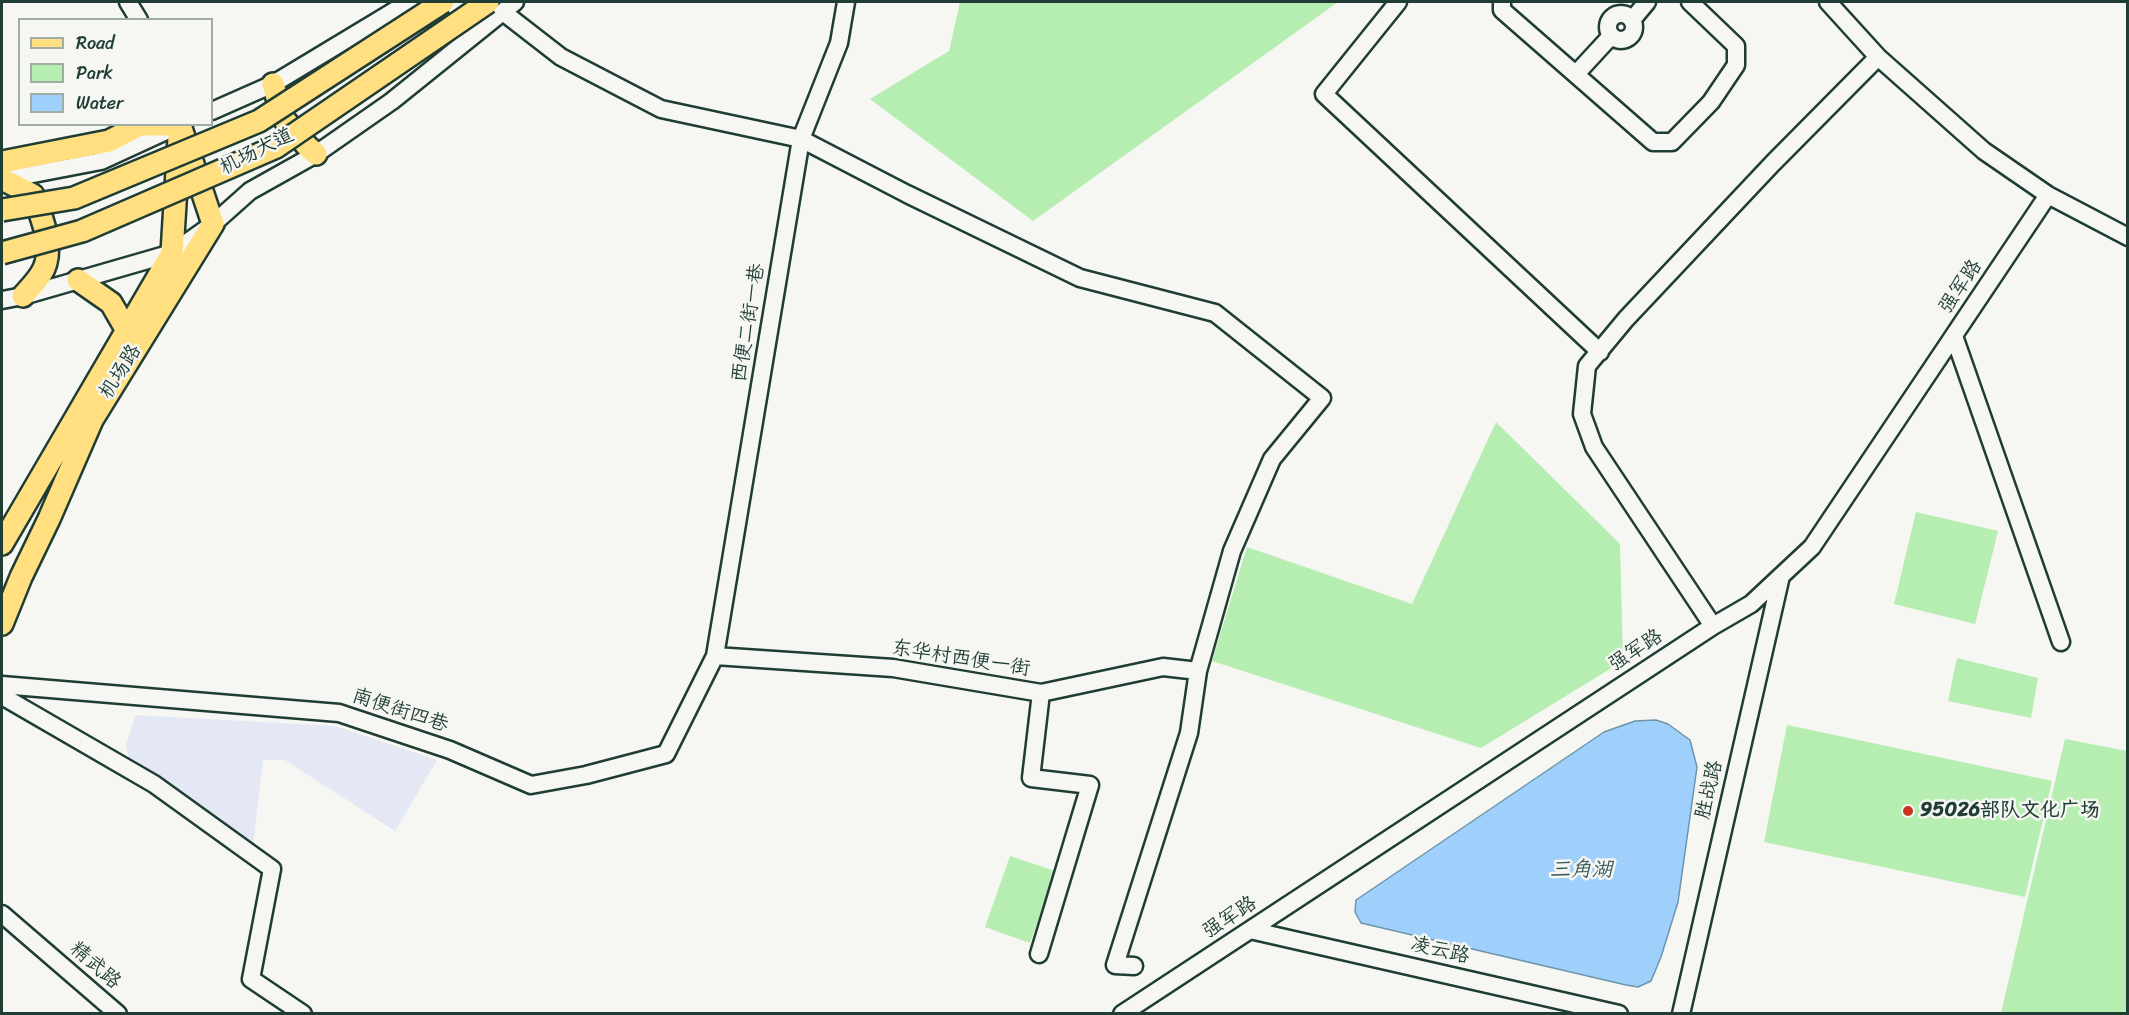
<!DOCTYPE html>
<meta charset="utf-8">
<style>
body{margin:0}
#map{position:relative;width:2129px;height:1015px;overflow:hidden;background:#f6f6f2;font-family:Sriracha,sans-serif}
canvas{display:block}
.frame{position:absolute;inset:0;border:3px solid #1f3d34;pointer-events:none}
.legend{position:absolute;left:18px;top:18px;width:195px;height:108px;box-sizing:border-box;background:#f6f6f2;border:2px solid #a0aca6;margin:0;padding:8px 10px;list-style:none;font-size:18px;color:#1f3d34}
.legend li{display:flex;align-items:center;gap:12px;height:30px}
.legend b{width:30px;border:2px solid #a0aca6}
</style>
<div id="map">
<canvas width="2129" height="1015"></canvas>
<div class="frame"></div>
<ul class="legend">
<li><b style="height:8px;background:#ffdf80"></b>Road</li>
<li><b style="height:16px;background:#b6edb0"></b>Park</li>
<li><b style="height:16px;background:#9fd0fb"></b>Water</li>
</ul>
</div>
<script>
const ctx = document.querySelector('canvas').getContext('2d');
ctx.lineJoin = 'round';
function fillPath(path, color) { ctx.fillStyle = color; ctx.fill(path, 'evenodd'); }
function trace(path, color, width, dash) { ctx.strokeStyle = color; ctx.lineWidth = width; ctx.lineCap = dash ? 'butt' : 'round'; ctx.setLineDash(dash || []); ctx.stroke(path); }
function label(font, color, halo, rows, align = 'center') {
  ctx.font = font + ' Sriracha,"LXGW WenKai TC",sans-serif'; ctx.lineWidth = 5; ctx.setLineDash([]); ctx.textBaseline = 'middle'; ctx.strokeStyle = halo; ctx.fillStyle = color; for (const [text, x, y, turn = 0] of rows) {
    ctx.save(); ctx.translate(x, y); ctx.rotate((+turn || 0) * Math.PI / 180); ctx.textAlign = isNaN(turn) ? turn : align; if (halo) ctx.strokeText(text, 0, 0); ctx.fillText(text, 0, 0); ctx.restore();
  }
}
const built = new Path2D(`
 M 136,715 L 335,726 L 437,760 L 395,831 L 285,760 L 263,760 L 252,854 L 129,760 L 126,745 Z`);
const green = new Path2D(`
 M 960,2 L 1338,2 L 1033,221 L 870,99 L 949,51 Z
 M 1496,422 L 1620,544 L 1623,661 L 1481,748 L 1212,661 L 1247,547 L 1412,604 Z
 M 1916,512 L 1998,531 L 1975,624 L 1894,604 Z
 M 1957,658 L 2038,678 L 2031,718 L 1948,701 Z
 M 1787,725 L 2052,781 L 2025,897 L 1764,842 Z
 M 2065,739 L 2127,751 L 2127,1013 L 2001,1013 Z
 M 1010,856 L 1055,871 L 1030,943 L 985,927 Z`);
const water = new Path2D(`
 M 1656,720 L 1668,724 L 1690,740 L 1697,767 L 1678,902 L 1661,957 L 1651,981 L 1638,987 L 1626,985 L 1361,923 L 1355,912 L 1356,900 L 1604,732 L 1635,721 Z`);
const minor = new Path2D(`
 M 128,2 L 139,20
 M 1398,2 L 1324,94 L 1600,352
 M 1502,2 L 1502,10 L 1653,142 L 1672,142 L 1711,102 L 1736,65 L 1736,46 L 1690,2
 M 1828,2 L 1878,57 L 1984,151 L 2048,195 L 2128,237
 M 503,12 L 561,57 L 661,109 L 801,139 L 907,194 L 1080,278 L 1215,313 L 1322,398 L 1272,459 L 1232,551 L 1198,671 L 1189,733 L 1115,965 L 1134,966
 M1608 27a13 13 0 1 1 26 0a13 13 0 1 1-26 0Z
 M 1632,20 L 1647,2
 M 1576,74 L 1611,36
 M 212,111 L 273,84 L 409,2
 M 2,180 L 101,161 L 177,126
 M 2,300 L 23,296 L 172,253 L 213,224 L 250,191 L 316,154 L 392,101 L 515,2
 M 1954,336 L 2061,642
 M 1713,626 L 1594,447 L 1582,414 L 1587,366 L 1626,319 L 1773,163 L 1878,57
 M 715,656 L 893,668 L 1041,693 L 1163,667 L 1198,671
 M 2,685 L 339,713 L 450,750 L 531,785 L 586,775 L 666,754 L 715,656 L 801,139 L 839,43 L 846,2
 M 2,696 L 154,784 L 272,869 L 251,979 L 303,1014
 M 2,914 L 118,1014
 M 1250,930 L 1619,1014
 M 1039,954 L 1090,785 L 1031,778 L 1041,693
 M 1122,1014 L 1713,626 L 1751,604 L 1812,547 L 2048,195
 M 1681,1014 L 1781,576`);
const major = new Path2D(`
 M 273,84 L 283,118 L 307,146 L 316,154
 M 2,162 L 109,141 L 140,125 L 180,125
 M 4,180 L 33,195 C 42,217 56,251 41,274 C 36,282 29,289 23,296
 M 78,280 L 111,303 L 126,329
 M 2,544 L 172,253 L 179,138
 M 2,624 L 21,577 L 49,519 L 92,420 L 213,224 L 180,125`);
const majorBridge = new Path2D(`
 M 2,210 L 74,198 L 259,121 L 443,2
 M 2,253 L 82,231 L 276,147 L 488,2`);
const markers = [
 [1908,811,6,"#c8321e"]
];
const streetNames = [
 ["机场大道",257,152,-27],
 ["强军路",1961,287,-56],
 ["西便二街一巷",749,323,-81],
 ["机场路",121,372,-58],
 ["强军路",1636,651,-33],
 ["东华村西便一街",961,659,9],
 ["南便街四巷",400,711,18],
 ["胜战路",1710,790,-77],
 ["强军路",1230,918,-33],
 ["凌云路",1440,951,13],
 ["精武路",95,966,41]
];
const poiNames = [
 ["95026部队文化广场",1920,811]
];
const waterNames = [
 ["三角湖",1581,871]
];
fillPath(built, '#e3e8f4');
fillPath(green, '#b6edb0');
fillPath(water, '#9fd0fb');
trace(water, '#6c95ab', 1.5);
trace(minor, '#1f3d34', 21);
trace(major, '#1f3d34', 26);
trace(minor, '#f6f6f2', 16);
trace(major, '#ffdf80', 21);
trace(majorBridge, '#1f3d34', 26, []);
trace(majorBridge, '#ffdf80', 21);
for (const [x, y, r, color] of markers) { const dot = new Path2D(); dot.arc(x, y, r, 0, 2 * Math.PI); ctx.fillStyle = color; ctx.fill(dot); trace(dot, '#f6f6f2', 2); }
label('20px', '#1f3d34', '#f6f6f2', streetNames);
label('bold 20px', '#1f3d34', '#f6f6f2', poiNames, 'left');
label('italic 21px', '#395a5c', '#f6f6f2', waterNames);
</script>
